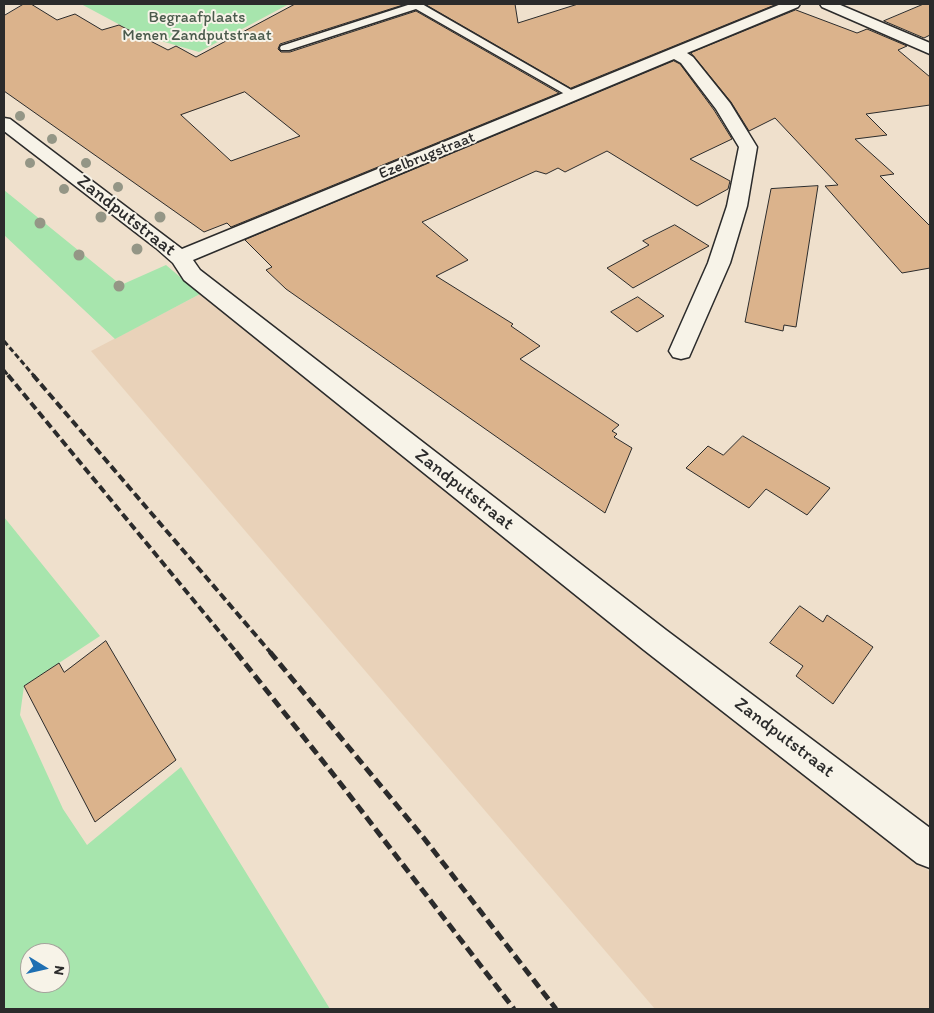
<!DOCTYPE html>
<style>
body{margin:0}
#map{position:relative;width:934px;height:1013px;overflow:hidden;background:#efe0cc;font-family:Itim,sans-serif}
canvas{display:block}
.frame{position:absolute;inset:0;border:5px solid #2b2b2b;pointer-events:none}
.north{position:absolute;left:20px;top:943px;width:50px;height:50px;box-sizing:border-box;background:#f7f3e8;border:1px solid #a5a39c;border-radius:50%;rotate:99deg;font-size:14px;font-weight:700;line-height:20px;text-align:center;color:#2b2b2b}
.north::after{content:'';display:block;margin:auto;width:18px;height:22px;background:#1f6fb2;clip-path:polygon(50% 0,100% 100%,50% 72%,0 100%)}
</style>
<div id="map">
<canvas width="934" height="1013"></canvas>
<div class="frame"></div>
<div class="north">N</div>
</div>
<script>
const ctx = document.querySelector('canvas').getContext('2d');
ctx.lineJoin = 'round';
function fillPath(path, color) { ctx.fillStyle = color; ctx.fill(path, 'evenodd'); }
function trace(path, color, width, dash) { ctx.strokeStyle = color; ctx.lineWidth = width; ctx.lineCap = dash ? 'butt' : 'round'; ctx.setLineDash(dash || []); ctx.stroke(path); }
function label(font, color, halo, rows, align = 'center') {
  ctx.font = font + ' Itim,sans-serif'; ctx.lineWidth = 4; ctx.setLineDash([]); ctx.textBaseline = 'middle'; ctx.strokeStyle = halo; ctx.fillStyle = color; for (const [text, x, y, turn = 0] of rows) {
    ctx.save(); ctx.translate(x, y); ctx.rotate((+turn || 0) * Math.PI / 180); ctx.textAlign = isNaN(turn) ? turn : align; if (halo) ctx.strokeText(text, 0, 0); ctx.fillText(text, 0, 0); ctx.restore();
  }
}
const built = new Path2D(`
 M 200,294 L 930,872 L 930,1009 L 655,1009 L 91,351 Z`);
const green = new Path2D(`
 M 81,4 L 289,4 L 199,52 L 137,34 Z
 M 4,190 L 121,285 L 166,265 L 200,294 L 115,339 L 4,235 Z
 M 4,517 L 100,636 L 24,686 L 20,715 L 63,809 L 87,845 L 181,767 L 330,1009 L 4,1009 ZM 30,953 L 60,953 L 60,983 L 30,983 Z`);
const building = new Path2D(`
 M 24,4 L 31,4 L 57,20 L 75,14 L 102,30 L 119,25 L 168,50 L 176,46 L 196,57 L 295,4 L 406,4 L 280,44 L 278,49 L 281,52 L 290,52 L 416,11 L 559,93 L 231,227 L 227,223 L 204,232 L 4,91 L 4,16 ZM 245,92 L 300,136 L 231,161 L 181,115 Z
 M 425,4 L 515,4 L 518,23 L 578,4 L 777,4 L 571,88 Z
 M 924,4 L 930,4 L 930,35 L 924,38 L 884,21 Z
 M 796,10 L 857,33 L 867,29 L 907,46 L 898,50 L 930,77 L 930,105 L 866,114 L 887,135 L 855,139 L 894,174 L 880,176 L 930,226 L 930,268 L 902,273 L 825,186 L 838,185 L 775,118 L 749,131 L 731,102 L 691,53 Z
 M 674,61 L 680,64 L 714,110 L 732,139 L 690,159 L 730,181 L 728,189 L 697,206 L 607,151 L 565,172 L 558,168 L 546,174 L 536,171 L 422,222 L 468,260 L 436,276 L 513,324 L 511,326 L 540,346 L 520,359 L 619,425 L 612,431 L 617,434 L 614,437 L 632,448 L 605,513 L 286,289 L 266,270 L 272,267 L 245,240 Z
 M 818,186 L 796,327 L 784,325 L 783,331 L 745,322 L 771,189 Z
 M 675,225 L 709,246 L 633,288 L 607,268 L 649,245 L 643,241 Z
 M 638,297 L 664,316 L 637,332 L 611,312 Z
 M 743,436 L 830,488 L 807,515 L 766,489 L 749,508 L 686,468 L 708,446 L 723,455 Z
 M 800,606 L 823,622 L 827,615 L 873,647 L 833,704 L 796,676 L 803,666 L 770,643 Z
 M 106,641 L 176,760 L 95,822 L 24,686 L 59,663 L 64,672 Z`);
const service = new Path2D(`
 M 411,4 L 422,4 L 580,95 L 578,97 L 570,97 L 416,9 L 289,50 L 281,50 L 280,48 L 281,46 Z`);
const minor = new Path2D(`
 M 781,4 L 800,4 L 798,7 L 687,53 L 693,57 L 730,103 L 757,147 L 747,206 L 730,263 L 689,357 L 681,359 L 673,357 L 669,351 L 708,263 L 727,206 L 739,147 L 716,109 L 681,63 L 674,59 L 193,260 L 200,270 L 666,630 L 930,828 L 930,868 L 917,863 L 644,650 L 184,280 L 173,263 L 156,248 L 4,131 L 4,118 L 10,119 L 182,249 Z
 M 820,4 L 838,4 L 930,43 L 930,54 L 822,7 Z`);
const railFar2 = new Path2D(`
 M 4,341 L 35,377
 M 4,370 L 9,377`);
const railFar1 = new Path2D(`
 M 8,375 L 237,653
 M 33,375 L 271,653`);
const rail = new Path2D(`
 M 236,652 L 337,779 L 514,1009
 M 270,652 L 423,837 L 556,1009`);
const trees = [
 [20,116,5],
 [52,139,5],
 [30,163,5],
 [86,163,5],
 [118,187,5],
 [64,189,5],
 [101,217,5.5],
 [160,217,5.5],
 [40,223,5.5],
 [137,249,5.5],
 [79,255,5.5],
 [119,286,5.5]
];
const farParknames = [
 ["Begraafplaats",197,18],
 ["Menen Zandputstraat",197,36]
];
const farStreetnames = [
 ["Ezelbrugstraat",427,156,-22]
];
const streetNames = [
 ["Zandputstraat",126,216,38],
 ["Zandputstraat",464,490,38],
 ["Zandputstraat",784,738,37]
];
fillPath(built, '#e9d2b9');
fillPath(green, '#a7e5ad');
fillPath(building, '#dbb38c');
trace(building, '#2b2b2b', 1);
trace(service, '#2b2b2b', 3);
trace(minor, '#2b2b2b', 3);
fillPath(service, '#f7f3e8');
fillPath(minor, '#f7f3e8');
trace(railFar2, '#2b2b2b', 3, [5.5, 3]);
trace(railFar1, '#2b2b2b', 4, [8, 4]);
trace(rail, '#2b2b2b', 5, [10, 5]);
ctx.fillStyle = '#949686';
for (const [x, y, r] of trees) { ctx.beginPath(); ctx.arc(x, y, r, 0, 2 * Math.PI); ctx.fill(); }
label('16px', '#4a5a4c', '#f7f3e8', farParknames);
label('16px', '#2b2b2b', '#f7f3e8', farStreetnames);
label('19px', '#2b2b2b', '#f7f3e8', streetNames);
</script>
